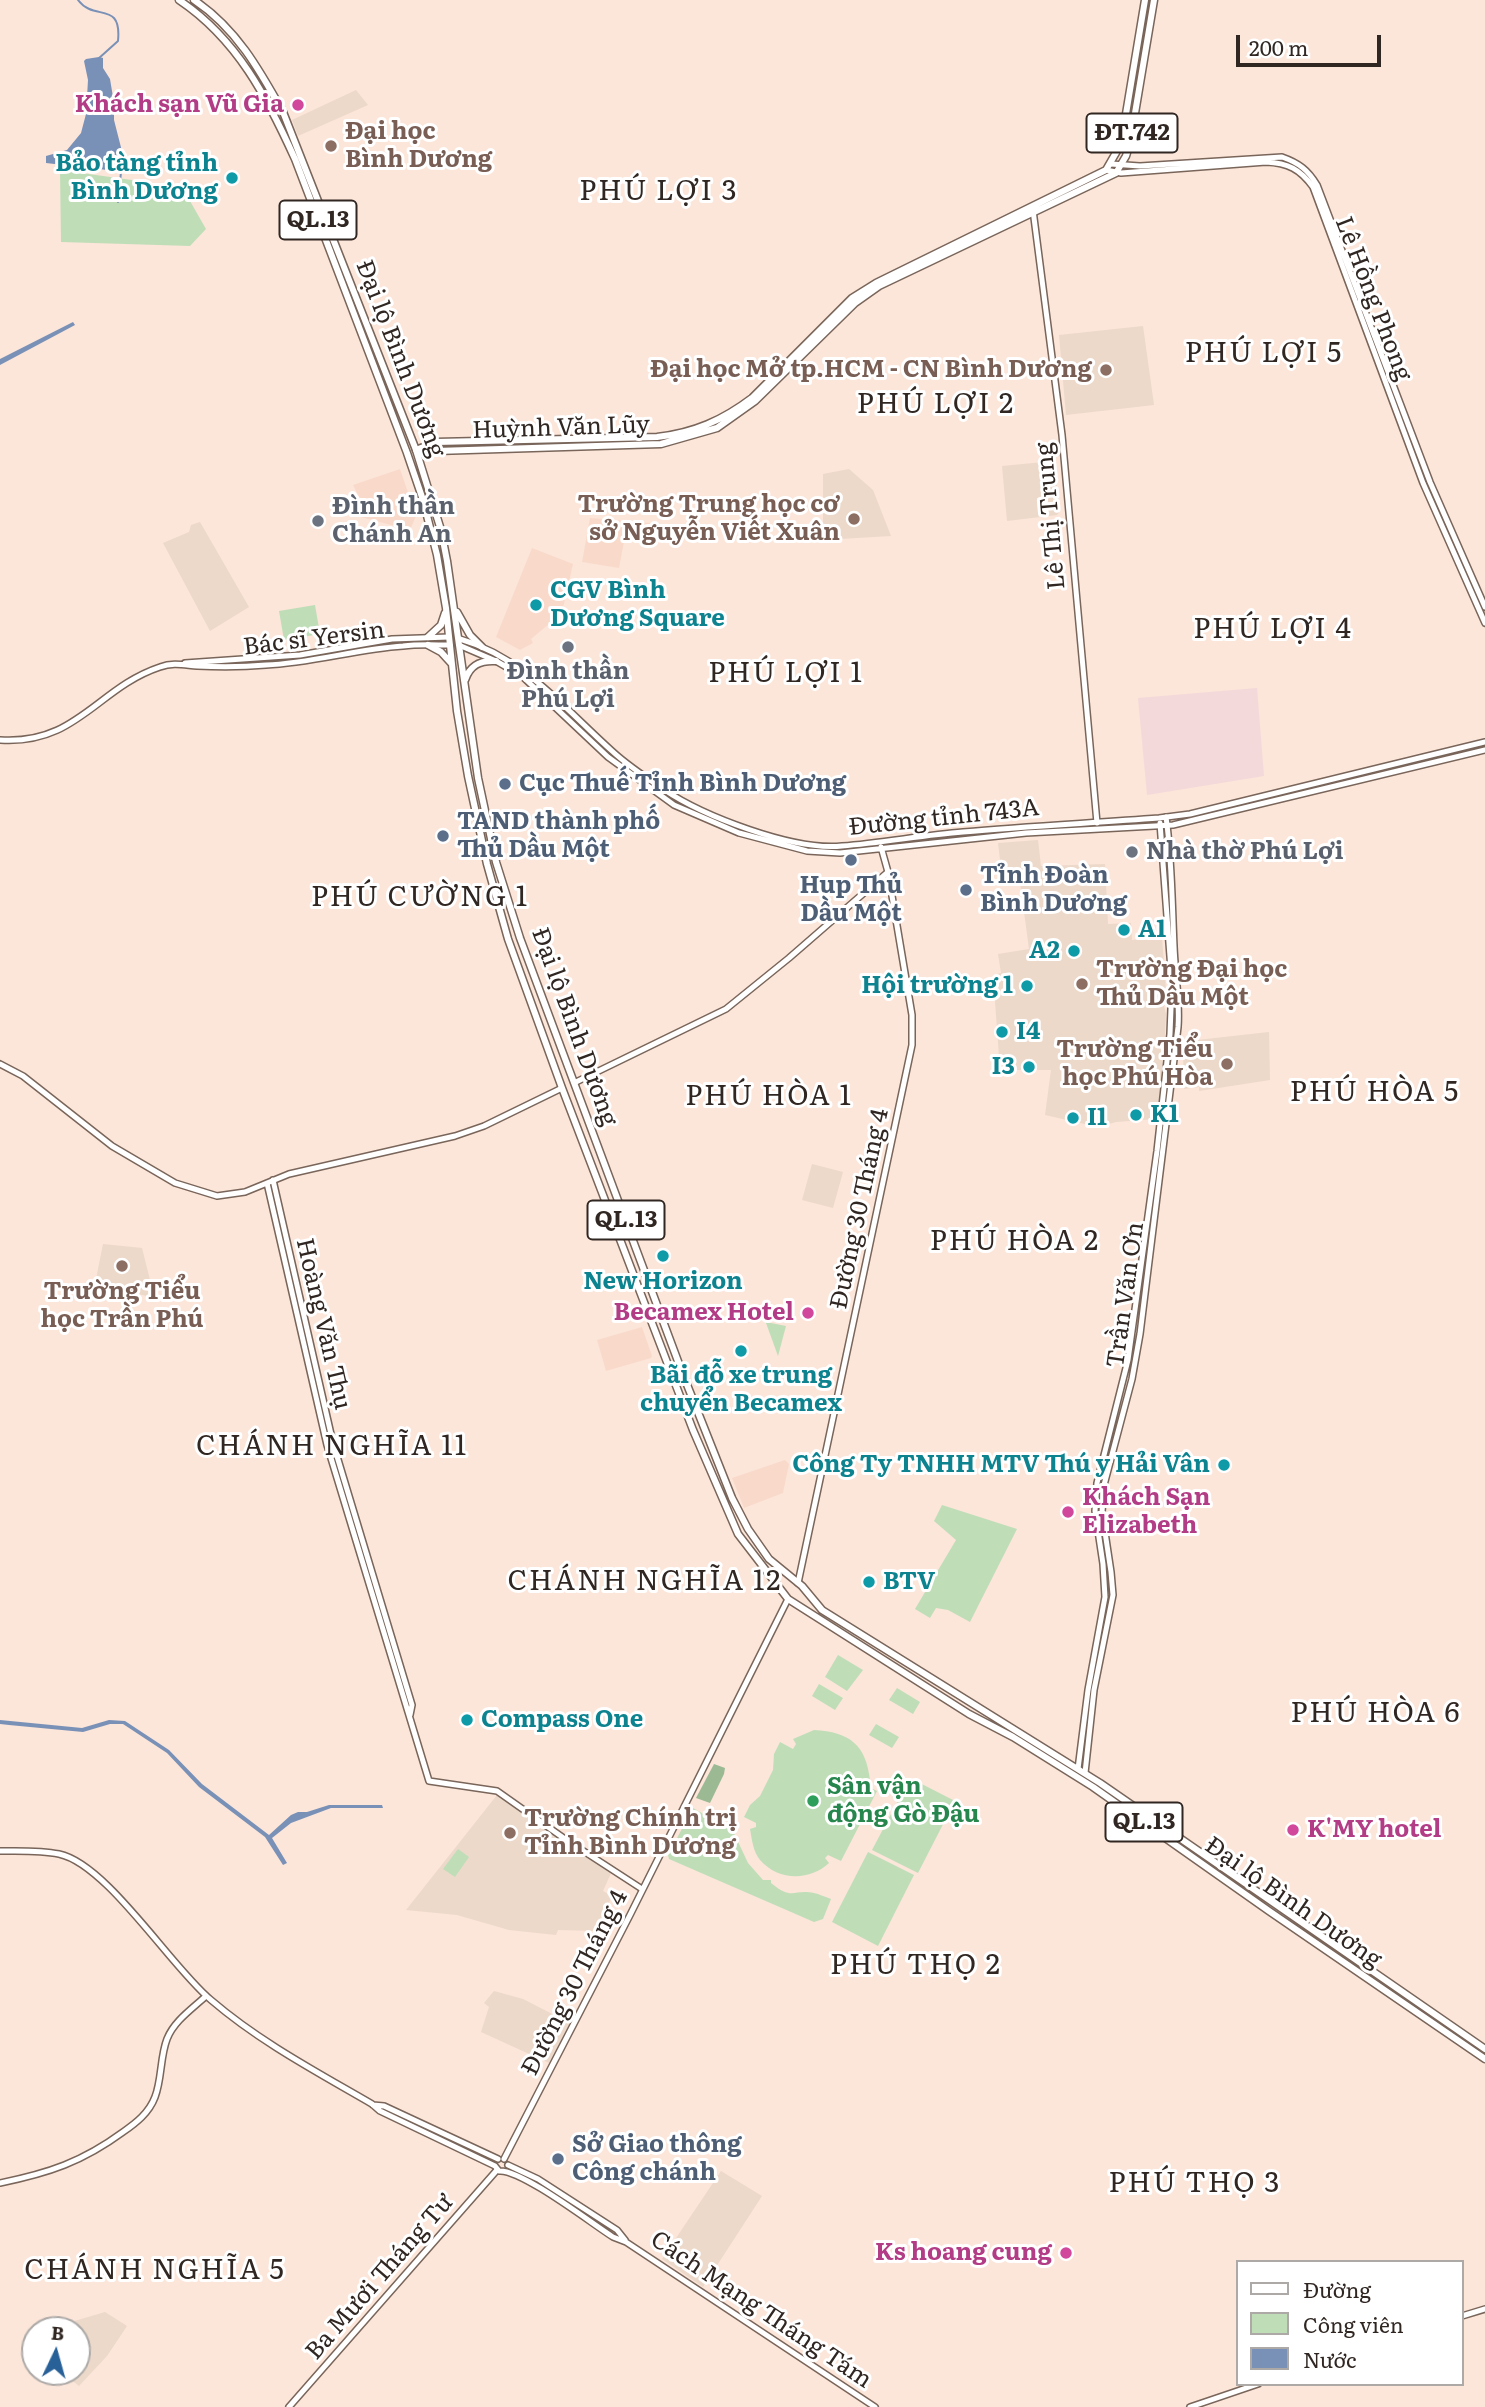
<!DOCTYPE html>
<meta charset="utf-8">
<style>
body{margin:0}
#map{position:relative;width:1485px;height:2407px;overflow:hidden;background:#fce5d9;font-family:Literata,serif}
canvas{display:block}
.legend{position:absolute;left:1236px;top:2260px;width:228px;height:126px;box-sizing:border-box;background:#fff;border:2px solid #aca9a7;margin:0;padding:9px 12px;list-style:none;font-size:21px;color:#302723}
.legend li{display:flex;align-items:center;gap:14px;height:35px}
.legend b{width:35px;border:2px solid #aca9a7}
.north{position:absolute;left:21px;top:2316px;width:70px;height:70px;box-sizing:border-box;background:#fff;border:2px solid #aca9a7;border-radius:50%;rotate:5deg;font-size:19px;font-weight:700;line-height:28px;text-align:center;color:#302723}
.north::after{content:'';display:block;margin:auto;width:24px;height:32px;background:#286098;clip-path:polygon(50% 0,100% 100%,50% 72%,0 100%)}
.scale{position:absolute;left:1236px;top:35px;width:145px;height:32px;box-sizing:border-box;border:4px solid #302723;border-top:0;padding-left:9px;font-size:21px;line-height:24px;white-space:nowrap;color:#302723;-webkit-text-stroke:5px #fff;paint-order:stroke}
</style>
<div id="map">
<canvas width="1485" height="2407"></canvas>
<ul class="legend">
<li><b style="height:9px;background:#fff"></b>Đường</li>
<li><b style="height:19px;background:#bfdeb8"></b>Công viên</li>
<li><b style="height:19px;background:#7991b7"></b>Nước</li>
</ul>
<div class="north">B</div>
<div class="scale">200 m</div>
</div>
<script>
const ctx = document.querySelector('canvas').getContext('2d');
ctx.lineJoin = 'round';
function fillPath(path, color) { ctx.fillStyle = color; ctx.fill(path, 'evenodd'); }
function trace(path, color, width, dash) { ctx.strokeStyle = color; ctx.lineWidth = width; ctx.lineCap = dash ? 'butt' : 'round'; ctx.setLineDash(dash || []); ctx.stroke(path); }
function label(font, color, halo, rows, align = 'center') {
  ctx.font = font + ' Literata,serif'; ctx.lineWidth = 6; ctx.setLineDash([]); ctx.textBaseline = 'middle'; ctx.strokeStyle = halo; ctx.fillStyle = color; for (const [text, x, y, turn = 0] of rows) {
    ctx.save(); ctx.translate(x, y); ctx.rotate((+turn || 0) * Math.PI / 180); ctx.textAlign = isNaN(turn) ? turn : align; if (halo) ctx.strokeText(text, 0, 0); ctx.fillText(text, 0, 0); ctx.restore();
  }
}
const built = new Path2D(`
 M 400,469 L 416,516 L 410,530 L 361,517 L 361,501 L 353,485 Z
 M 590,518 L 661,524 L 661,532 L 626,531 L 619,568 L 582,562 Z
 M 532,548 L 573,564 L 563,608 L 552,625 L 549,624 L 531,639 L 533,643 L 520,650 L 496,637 Z
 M 642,1327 L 652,1356 L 651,1358 L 606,1371 L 597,1340 Z
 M 785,1460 L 789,1464 L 783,1493 L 744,1508 L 732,1478 Z`);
const industrial = new Path2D(`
 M 1257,688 L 1264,776 L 1147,795 L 1138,698 Z`);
const education = new Path2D(`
 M 356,90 L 368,105 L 298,136 L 292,120 Z
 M 1143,326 L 1154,405 L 1066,415 L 1059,335 Z
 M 1054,461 L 1060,511 L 1057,515 L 1007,521 L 1002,466 Z
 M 849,469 L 873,490 L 891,536 L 823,540 L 823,474 Z
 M 200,522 L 249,607 L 210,631 L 163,543 L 189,532 L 191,525 Z
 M 1038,840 L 1041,866 L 1105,864 L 1108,924 L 1131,923 L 1132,940 L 1162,937 L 1167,1004 L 1164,1006 L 1166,1014 L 1163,1072 L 1156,1119 L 1116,1122 L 1098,1127 L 1045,1115 L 1051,1070 L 1000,1070 L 994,988 L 999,987 L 997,974 L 1001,973 L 998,954 L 1029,949 L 1018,867 L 1001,868 L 998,843 Z
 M 1269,1032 L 1270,1080 L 1199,1091 L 1199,1087 L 1184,1089 L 1183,1047 L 1188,1041 Z
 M 812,1164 L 843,1172 L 833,1208 L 802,1200 Z
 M 103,1244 L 142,1248 L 154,1296 L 151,1297 L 95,1284 Z
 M 497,1795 L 611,1873 L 603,1891 L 612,1896 L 596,1931 L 558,1930 L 556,1935 L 509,1930 L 457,1915 L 406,1910 Z
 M 494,1991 L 523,1999 L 570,2023 L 549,2063 L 481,2032 L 489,2007 L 484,2003 Z
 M 721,2171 L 762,2196 L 703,2287 L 662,2259 Z
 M 105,2312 L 127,2326 L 107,2356 L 79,2386 L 61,2372 L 77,2372 L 77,2330 L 44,2330 Z`);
const green = new Path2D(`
 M 60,170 L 182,187 L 206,229 L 190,246 L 61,242 Z
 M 315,605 L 320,634 L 284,640 L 279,611 Z
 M 766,1322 L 786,1326 L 778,1356 L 766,1323 Z
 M 942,1505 L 1017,1529 L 970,1622 L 948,1610 L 936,1608 L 930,1618 L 915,1609 L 956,1540 L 934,1521 Z
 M 838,1655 L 863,1670 L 847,1691 L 825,1677 Z
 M 819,1684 L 843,1698 L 835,1710 L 812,1696 Z
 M 897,1688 L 920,1702 L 913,1714 L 889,1700 Z
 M 876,1724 L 899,1737 L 892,1748 L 869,1735 Z
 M 814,1730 C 850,1732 866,1745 870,1780 L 864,1781 L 865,1785 L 877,1791 L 841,1861 L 828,1855 L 825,1858 L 829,1863 C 810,1881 778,1881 760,1860 C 753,1851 752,1840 750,1829 L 756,1827 L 756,1823 L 744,1817 L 750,1805 L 760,1796 L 773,1770 L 774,1754 L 780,1742 L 793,1749 L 796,1744 L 793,1739 Z
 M 910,1778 L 955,1801 L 918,1873 L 872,1850 Z
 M 693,1808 L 733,1831 L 748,1863 L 763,1880 L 771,1880 L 771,1883 C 793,1901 792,1889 814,1893 C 819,1894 825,1897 831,1899 L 823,1919 L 814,1922 L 669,1859 L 668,1855 Z
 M 458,1849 L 469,1857 L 455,1877 L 443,1869 Z
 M 868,1852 L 914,1875 L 878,1946 L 832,1922 Z`);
const forest = new Path2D(`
 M 714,1764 L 725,1768 L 724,1774 L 710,1803 L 696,1798 Z`);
const water = new Path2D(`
 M 99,57 L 103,58 L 103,68 L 110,79 L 114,103 L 114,120 L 126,167 L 125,172 L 46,163 L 46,156 L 67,150 L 81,133 L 86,114 L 88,80 L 84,61 L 86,59 Z
 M 73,322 L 75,325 L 0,365 L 0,359 Z
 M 0,1720 L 82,1728 L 109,1720 L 125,1721 L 169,1750 L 202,1784 L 269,1835 L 291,1815 L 298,1812 L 307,1812 L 329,1805 L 382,1805 L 383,1808 L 331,1808 L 291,1823 L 272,1838 L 287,1863 L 283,1865 L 265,1837 L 199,1787 L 167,1753 L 123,1724 L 110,1724 L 83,1732 L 9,1725 L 0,1724 Z`);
const stream = new Path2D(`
 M 78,0 C 94,22 122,0 118,41 L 98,59
 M 118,202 L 121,172`);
const tertiary = new Path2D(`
 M 1111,164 L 1140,166 L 1282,157 C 1299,163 1308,170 1317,185 L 1430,482 L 1485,607
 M 1106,170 L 1121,173 L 1266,162 C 1288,163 1300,169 1313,187 L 1423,483 L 1485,623
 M 1033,210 L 1062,435 L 1097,823
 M 0,1064 L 23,1076 L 112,1146 L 175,1183 L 217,1196 L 245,1192 L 289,1174 L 455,1136 L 484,1126 L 562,1088
 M 576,1082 L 726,1009 L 789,958 L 888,872
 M 273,1180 L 333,1443 L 412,1705 L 410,1715
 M 267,1183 L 327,1445 L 429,1781 L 497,1791 L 565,1839 L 642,1889
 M 1078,1769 L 1088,1690 L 1105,1597 L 1103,1564 L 1095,1511 L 1097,1483 L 1128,1360 L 1157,1151 L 1170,1034 L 1172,983 L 1160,823
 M 1085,1773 L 1094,1690 L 1113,1595 L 1111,1572 L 1102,1512 L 1104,1485 L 1132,1379 L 1140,1334 L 1178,1027 C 1180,999 1175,974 1174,946 C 1172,903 1172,860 1166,817
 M 0,2183 C 49,2173 82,2162 123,2132 C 136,2123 149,2113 155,2097 C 162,2079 160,2057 167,2039 C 174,2021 192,2009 206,1996
 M 1462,2316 L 1485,2309
 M 289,2407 L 497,2170
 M 1190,2407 L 1258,2384`);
const secondary = new Path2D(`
 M 460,639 C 523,657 564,708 612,751 C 627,765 645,777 663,789 C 703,816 793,851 842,846 C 883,843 923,835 963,832 C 1028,826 1094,823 1159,818 L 1190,814 L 1485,742
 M 461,646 L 496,661 L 522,676 L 608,757 L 674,805 L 739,833 L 807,851 L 840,853 L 1026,833 L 1173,825 L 1485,750
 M 185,663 L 300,655 L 392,639 L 449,637
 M 0,740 C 77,745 97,688 160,667 C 173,662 184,665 197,666 C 220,667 243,667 266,665 C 312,663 357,649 403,646 C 418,644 435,645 450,645
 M 798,1583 L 912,1045 L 912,1015 L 888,872 L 881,847
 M 0,1851 C 19,1851 40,1850 59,1854 C 107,1864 171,1967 211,2000 C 260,2042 317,2072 372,2104 L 380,2111 L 495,2166 L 499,2171 C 521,2169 591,2223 613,2237 L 626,2242 L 875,2407
 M 373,2105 L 384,2106 L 498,2159
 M 504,2159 L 630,1915 L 788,1599
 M 508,2165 L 538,2179 L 617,2230 L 625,2240`);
const primary = new Path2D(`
 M 427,447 L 436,451 L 661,444 L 717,428 L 755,401 L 855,303 L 879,286 L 1116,173 L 1126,156 L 1130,143 L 1154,0
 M 416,450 L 436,442 L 657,437 C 694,433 723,420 752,398 L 852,298 L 876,283 L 1106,170 L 1121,144 L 1145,0`);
const trunk = new Path2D(`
 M 179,0 C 237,39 267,97 295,159 L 407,453 L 423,500 L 437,555 L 446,608 L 457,711 L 468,776 L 487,864 L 508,939 L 562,1088 L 693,1430 L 738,1534 L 788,1599 L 969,1714 L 1013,1737 L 1093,1787 L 1269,1911 L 1485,2059
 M 194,0 C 236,28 259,69 283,112 L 416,450 L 441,530 L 447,561 L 478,778 L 496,862 L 520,938 L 682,1372 L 732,1498 L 748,1529 L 769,1559 L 802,1586 L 822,1610 L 1100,1783 L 1485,2049
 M 457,612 L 470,635 L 482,647
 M 428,637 L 441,625 L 445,613
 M 428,645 L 441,652 L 451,663
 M 465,680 C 470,665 480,660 496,661`);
const markers = [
 [298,105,7,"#d1479c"],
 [331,146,7,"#8d6e63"],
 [232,178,7,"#0f9aa8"],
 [1106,370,7,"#8d6e63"],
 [854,519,7,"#8d6e63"],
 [318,521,7,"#6b7280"],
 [536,605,7,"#0f9aa8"],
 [568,647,7,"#6b7280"],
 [505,784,7,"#5c6f8a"],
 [443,836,7,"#5c6f8a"],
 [1132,852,7,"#6b7280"],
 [851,860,7,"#5c6f8a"],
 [966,890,7,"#5c6f8a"],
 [1124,930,7,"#0f9aa8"],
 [1074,951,7,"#0f9aa8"],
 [1082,984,7,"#8d6e63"],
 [1027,986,7,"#0f9aa8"],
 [1002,1032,7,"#0f9aa8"],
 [1227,1064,7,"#8d6e63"],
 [1029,1067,7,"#0f9aa8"],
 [1136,1115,7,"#0f9aa8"],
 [1073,1118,7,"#0f9aa8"],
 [663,1256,7,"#0f9aa8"],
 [122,1266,7,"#8d6e63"],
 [808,1313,7,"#d1479c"],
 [741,1351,7,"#0f9aa8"],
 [1224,1465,7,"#0f9aa8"],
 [1068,1512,7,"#d1479c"],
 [869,1582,7,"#0f9aa8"],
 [467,1720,7,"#0f9aa8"],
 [813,1801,7,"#2e9e5b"],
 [1293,1830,7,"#d1479c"],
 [510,1833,7,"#8d6e63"],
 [558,2159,7,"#5c6f8a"],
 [1066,2253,7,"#d1479c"]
];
const shields = [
 [1132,133,91],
 [318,220,77],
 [626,1220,77],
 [1144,1822,77]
];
const shieldNames = [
 ["ĐT.742",1132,133],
 ["QL.13",318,220],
 ["QL.13",626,1220],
 ["QL.13",1144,1822]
];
const hotelNames = [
 ["Khách sạn Vũ Gia",284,105],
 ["Becamex Hotel",794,1313],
 ["Khách Sạn",1082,1498,"left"],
 ["Elizabeth",1082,1526,"left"],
 ["K'MY hotel",1307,1830,"left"],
 ["Ks hoang cung",1052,2253]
];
const educationNames = [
 ["Đại học",345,132],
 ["Bình Dương",345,160],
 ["Đại học Mở tp.HCM - CN Bình Dương",1092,370,"right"],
 ["Trường Trung học cơ",840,505,"right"],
 ["sở Nguyễn Viết Xuân",840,533,"right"],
 ["Trường Đại học",1096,970],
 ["Thủ Dầu Một",1096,998],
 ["Trường Tiểu",1213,1050,"right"],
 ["học Phú Hòa",1213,1078,"right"],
 ["Trường Tiểu",122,1292,"center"],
 ["học Trần Phú",122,1320,"center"],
 ["Trường Chính trị",524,1819],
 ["Tỉnh Bình Dương",524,1847]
];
const cultureNames = [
 ["Bảo tàng tỉnh",218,164,"right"],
 ["Bình Dương",218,192,"right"],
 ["CGV Bình",550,591],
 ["Dương Square",550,619],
 ["A1",1138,930],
 ["A2",1060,951,"right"],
 ["Hội trường 1",1013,986,"right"],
 ["I4",1016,1032],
 ["I3",1015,1067,"right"],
 ["K1",1150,1115],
 ["I1",1087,1118],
 ["New Horizon",663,1282,"center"],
 ["Bãi đỗ xe trung",741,1376,"center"],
 ["chuyển Becamex",741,1404,"center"],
 ["Công Ty TNHH MTV Thú y Hải Vân",1210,1465,"right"],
 ["BTV",883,1582],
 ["Compass One",481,1720]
];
const streetNames = [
 ["Lê Hồng Phong",1373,299,69],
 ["Đại lộ Bình Dương",400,359,69],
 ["Huỳnh Văn Lũy",561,428,-2],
 ["Lê Thị Trung",1051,516,-95],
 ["Bác sĩ Yersin",314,639,-7],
 ["Đường tỉnh 743A",944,818,-6],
 ["Đại lộ Bình Dương",574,1027,70],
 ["Đường 30 Tháng 4",860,1209,-78],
 ["Trần Văn Ơn",1126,1295,-82],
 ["Hoàng Văn Thụ",323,1324,77],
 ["Đại lộ Bình Dương",1293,1903,35],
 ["Đường 30 Tháng 4",575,1983,-63],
 ["Ba Mươi Tháng Tư",380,2277,-49],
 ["Cách Mạng Tháng Tám",761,2310,34]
];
const worshipNames = [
 ["Đình thần",332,507],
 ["Chánh An",332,535],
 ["Đình thần",568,672,"center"],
 ["Phú Lợi",568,700,"center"],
 ["Nhà thờ Phú Lợi",1146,852]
];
const serviceNames = [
 ["Cục Thuế Tỉnh Bình Dương",519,784],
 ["TAND thành phố",457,822],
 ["Thủ Dầu Một",457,850],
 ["Tỉnh Đoàn",980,876],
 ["Bình Dương",980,904],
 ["Hup Thủ",851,886,"center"],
 ["Dầu Một",851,914,"center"],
 ["Sở Giao thông",572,2145],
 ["Công chánh",572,2173]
];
const leisureNames = [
 ["Sân vận",827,1787],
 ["động Gò Đậu",827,1815]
];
const quarterNames = [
 ["PHÚ LỢI 3",659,192],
 ["PHÚ LỢI 5",1264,354],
 ["PHÚ LỢI 2",936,405],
 ["PHÚ LỢI 4",1273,630],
 ["PHÚ LỢI 1",786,674],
 ["PHÚ CƯỜNG 1",420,898],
 ["PHÚ HÒA 5",1375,1093],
 ["PHÚ HÒA 1",769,1097],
 ["PHÚ HÒA 2",1015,1242],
 ["CHÁNH NGHĨA 11",332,1447],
 ["CHÁNH NGHĨA 12",645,1582],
 ["PHÚ HÒA 6",1376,1714],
 ["PHÚ THỌ 2",916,1966],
 ["PHÚ THỌ 3",1195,2184],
 ["CHÁNH NGHĨA 5",155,2271]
];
fillPath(built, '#f9daca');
fillPath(industrial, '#f4d9da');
fillPath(education, '#ecd9ca');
fillPath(green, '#bfdeb8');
fillPath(forest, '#9bba94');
fillPath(water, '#7991b7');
trace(stream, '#7991b7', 2);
trace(tertiary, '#79655a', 8);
trace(secondary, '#79655a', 8);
trace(primary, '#79655a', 9);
trace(trunk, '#79655a', 9);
trace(tertiary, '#fff', 5);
trace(secondary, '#fff', 5);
trace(primary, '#fff', 6);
trace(trunk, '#fff', 6);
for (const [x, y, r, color] of markers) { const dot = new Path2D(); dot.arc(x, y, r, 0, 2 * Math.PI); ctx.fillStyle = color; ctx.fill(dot); trace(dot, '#fff', 2.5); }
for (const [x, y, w] of shields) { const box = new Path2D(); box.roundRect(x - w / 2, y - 19.5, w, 39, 5); ctx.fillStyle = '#fff'; ctx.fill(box); trace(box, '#302723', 2); }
label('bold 23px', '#302723', null, shieldNames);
label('bold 24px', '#b23c85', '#fff', hotelNames, 'right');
label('bold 24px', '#785e54', '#fff', educationNames, 'left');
label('bold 24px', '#0d838f', '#fff', cultureNames, 'left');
label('24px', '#302723', '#fff', streetNames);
label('bold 24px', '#5b616d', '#fff', worshipNames, 'left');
label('bold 24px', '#4e5e75', '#fff', serviceNames, 'left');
label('bold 24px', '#27864d', '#fff', leisureNames, 'left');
ctx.letterSpacing = '2px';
label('28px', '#302723', '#fff', quarterNames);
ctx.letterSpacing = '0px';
</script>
